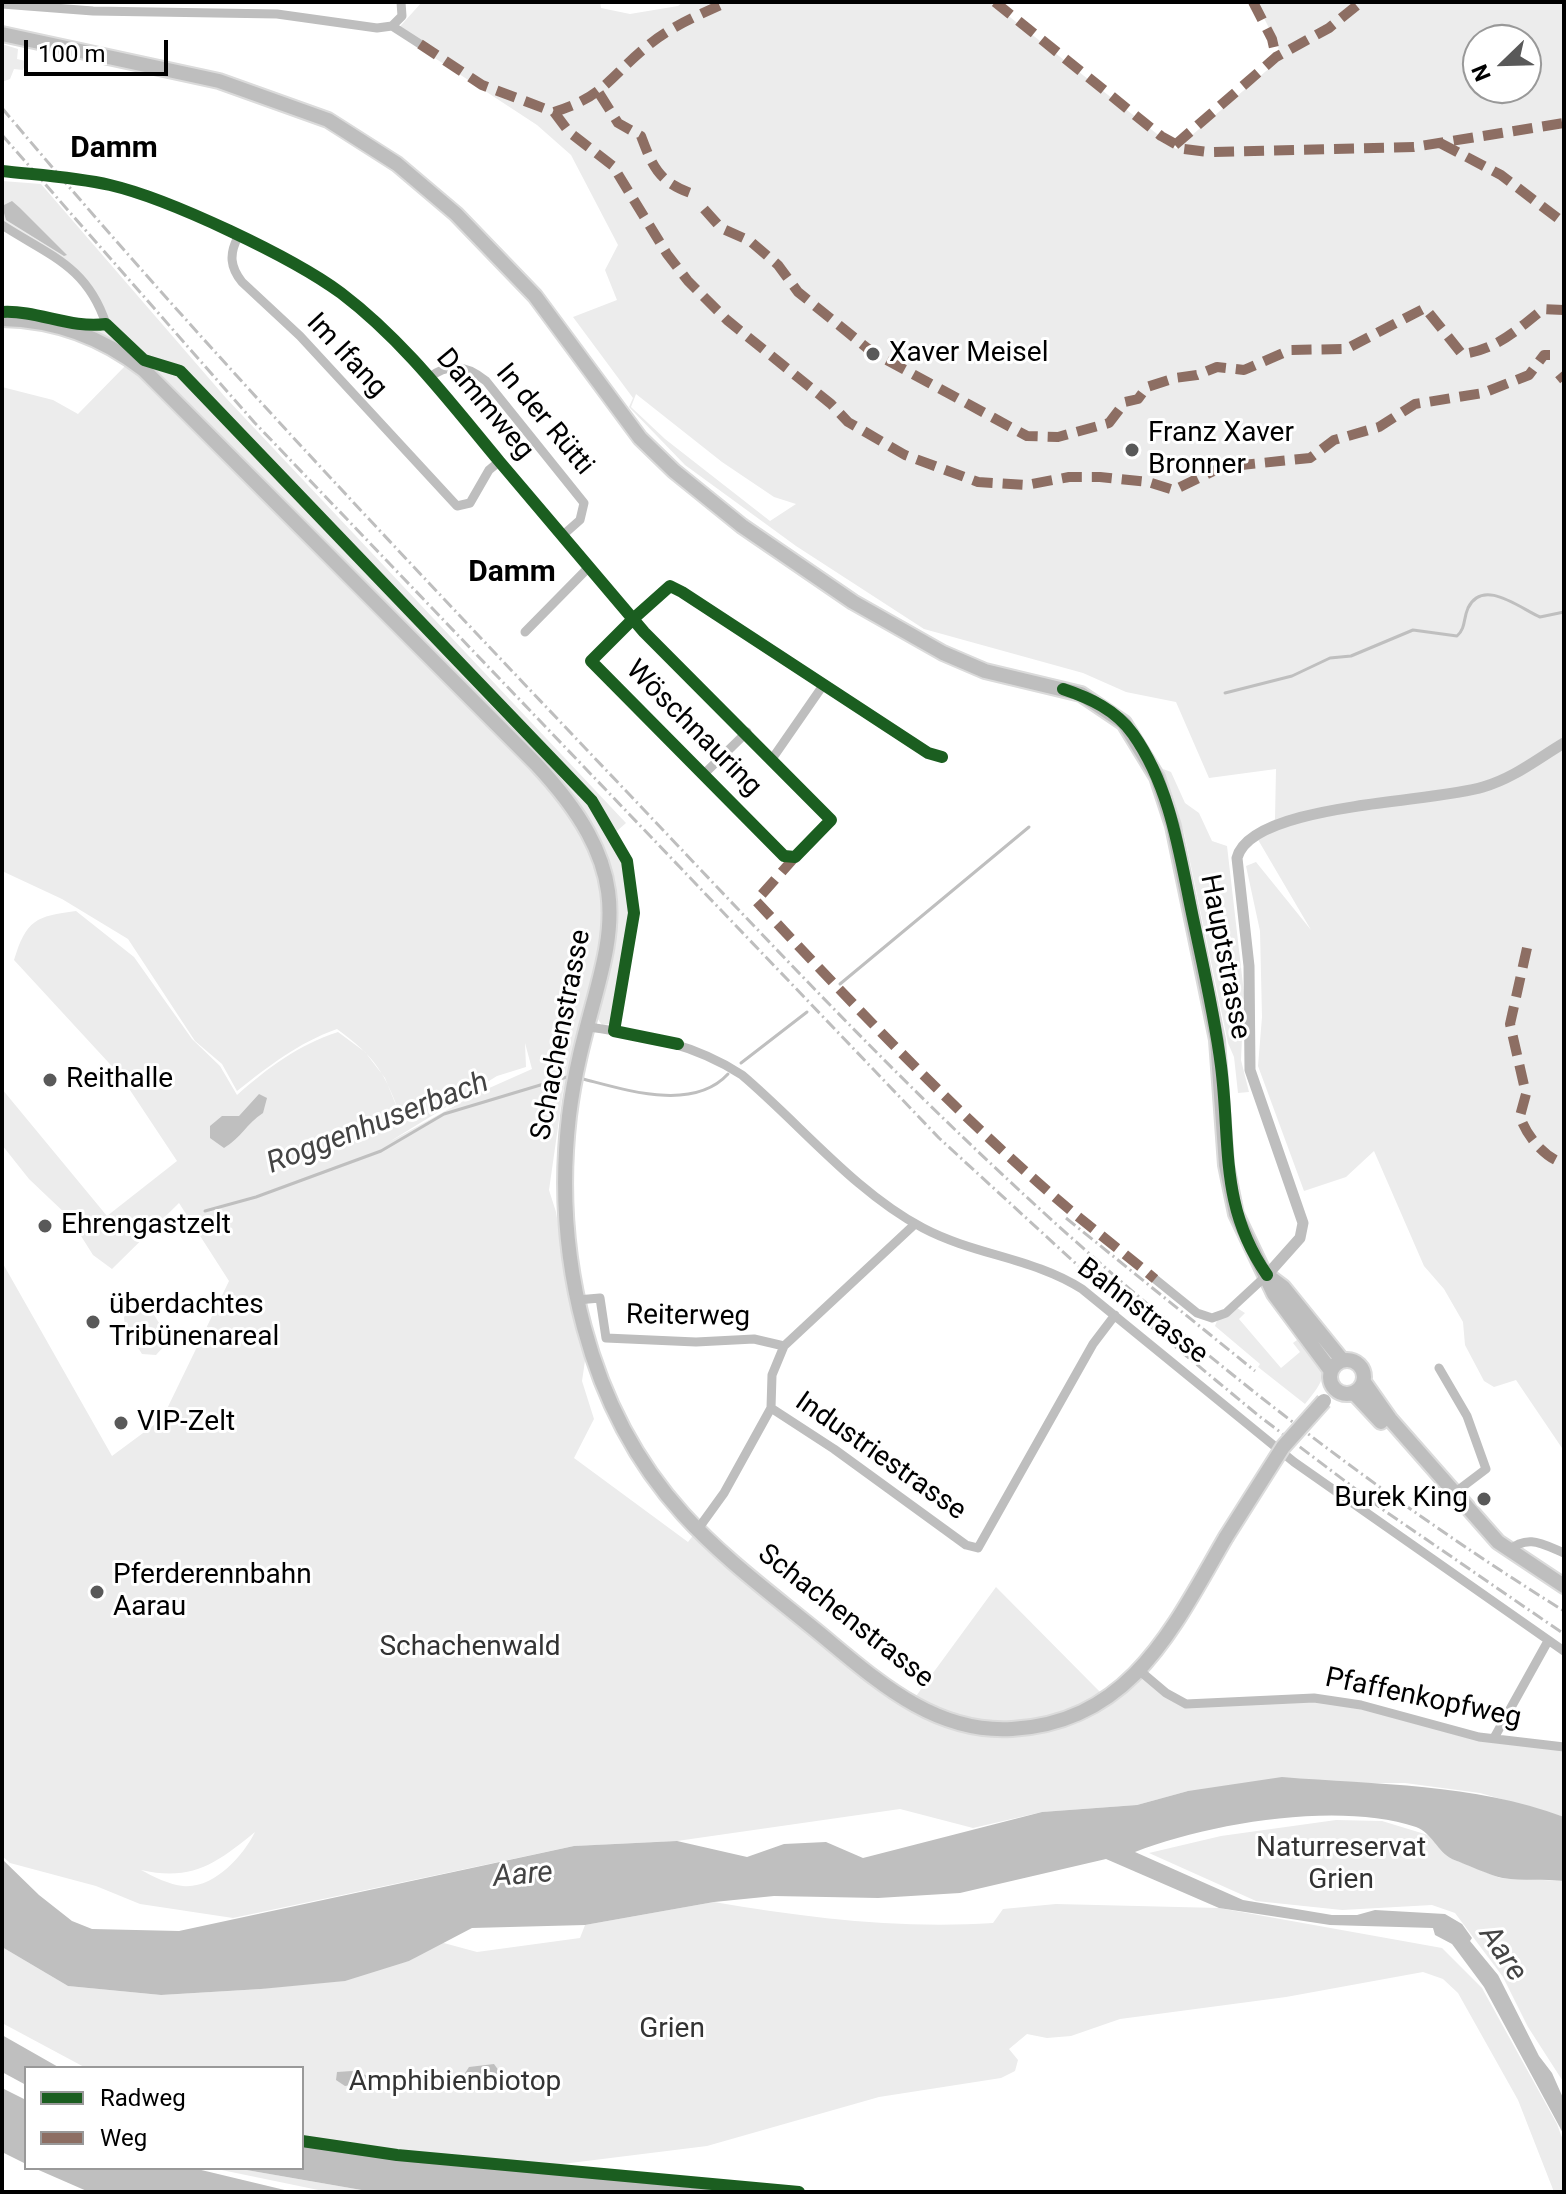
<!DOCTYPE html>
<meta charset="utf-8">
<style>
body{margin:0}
#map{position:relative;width:1566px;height:2194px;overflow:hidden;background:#fff;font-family:Roboto,sans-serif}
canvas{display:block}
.frame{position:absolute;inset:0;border:4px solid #000;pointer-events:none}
.legend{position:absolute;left:24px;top:2066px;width:280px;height:104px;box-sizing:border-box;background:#fff;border:2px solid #999;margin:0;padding:10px 14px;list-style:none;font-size:24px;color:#000}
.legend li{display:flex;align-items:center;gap:16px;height:40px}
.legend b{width:40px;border:2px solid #999}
.north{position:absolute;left:1462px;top:24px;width:80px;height:80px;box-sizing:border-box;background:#fff;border:2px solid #999;border-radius:50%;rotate:247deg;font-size:22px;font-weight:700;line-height:32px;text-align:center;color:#000}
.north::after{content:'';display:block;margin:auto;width:28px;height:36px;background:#595959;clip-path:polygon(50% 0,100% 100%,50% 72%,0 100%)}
.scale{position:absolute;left:24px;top:40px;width:144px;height:36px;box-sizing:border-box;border:4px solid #000;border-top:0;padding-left:10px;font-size:24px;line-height:28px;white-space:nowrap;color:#000;-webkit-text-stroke:6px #fff;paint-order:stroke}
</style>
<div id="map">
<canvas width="1566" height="2194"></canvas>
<div class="frame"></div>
<ul class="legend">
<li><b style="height:10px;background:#1b5e20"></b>Radweg</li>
<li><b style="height:10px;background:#8d6e63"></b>Weg</li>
</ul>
<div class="north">N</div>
<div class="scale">100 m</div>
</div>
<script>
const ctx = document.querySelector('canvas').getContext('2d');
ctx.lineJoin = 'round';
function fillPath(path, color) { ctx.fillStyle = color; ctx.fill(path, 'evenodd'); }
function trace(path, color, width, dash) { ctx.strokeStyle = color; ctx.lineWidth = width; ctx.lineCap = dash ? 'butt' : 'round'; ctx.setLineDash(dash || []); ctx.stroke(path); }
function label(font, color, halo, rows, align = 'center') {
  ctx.font = font + ' Roboto,sans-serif'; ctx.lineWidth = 6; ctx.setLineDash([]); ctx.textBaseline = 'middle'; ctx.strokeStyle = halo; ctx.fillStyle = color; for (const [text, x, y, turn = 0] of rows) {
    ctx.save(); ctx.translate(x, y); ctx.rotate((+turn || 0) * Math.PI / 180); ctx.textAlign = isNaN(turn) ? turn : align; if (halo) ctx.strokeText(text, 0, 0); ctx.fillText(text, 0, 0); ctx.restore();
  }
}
const green = new Path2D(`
 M 422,2 L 600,2 L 601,8 L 630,14 L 678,6 L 683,2 L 991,2 L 1176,149 L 1280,59 L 1278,46 L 1256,2 L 1564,2 L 1564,1451 L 1516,1380 L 1494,1387 L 1484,1381 L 1465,1345 L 1463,1322 L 1444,1289 L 1424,1266 L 1374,1151 L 1346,1177 L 1304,1191 L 1258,1066 L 1262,1017 L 1260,931 L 1246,866 L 1256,862 L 1311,930 L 1257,838 L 1275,819 L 1276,769 L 1209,778 L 1176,702 L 1126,692 L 1083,673 L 924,629 L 796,546 L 685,465 L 629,407 L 633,398 L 573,317 L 617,300 L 605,270 L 618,245 L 571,155 L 537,125 L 395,32 ZM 1478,40 L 1526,40 L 1526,88 L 1478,88 ZM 636,394 L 722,462 L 774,497 L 796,504 L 770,521 L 665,439 L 631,407 Z
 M 2,44 L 18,49 L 17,59 L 26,61 L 23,70 L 14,69 L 10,79 L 2,82 Z
 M 2,181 L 41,184 L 226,398 L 626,823 L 609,838 C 651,890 623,965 611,1024 L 602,1025 L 597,1018 C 623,917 629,866 560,781 L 175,393 L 88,330 L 106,328 C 92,258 52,260 2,220 Z
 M 127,364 L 156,387 L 552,789 L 578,822 L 597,862 L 607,932 L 563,1092 L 549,1190 L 556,1212 L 569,1291 L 586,1354 L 582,1381 L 594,1419 L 574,1458 L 688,1542 L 698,1529 L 911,1703 L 996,1587 L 1102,1694 L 1140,1671 L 1178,1701 L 1314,1698 L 1479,1737 L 1564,1750 L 1564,1817 L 1480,1793 L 1405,1783 L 1354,1783 L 1188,1791 L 1137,1805 L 1042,1812 L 973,1828 L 900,1809 L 677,1841 L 574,1846 L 233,1918 L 140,1904 L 96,1886 L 10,1863 L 2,1856 L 2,1262 L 112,1456 L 162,1419 L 229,1281 L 179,1203 L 112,1269 L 93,1255 L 69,1217 L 29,1179 L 2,1145 L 2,1089 L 107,1216 L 177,1161 L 120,1075 L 14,960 C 26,920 36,916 76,911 L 134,957 L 192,1039 L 220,1066 L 237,1095 C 269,1067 298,1045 338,1032 L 365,1052 L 385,1078 L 400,1115 C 385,1072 374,1056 337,1029 C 298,1043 270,1065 237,1091 L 222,1064 L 195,1041 L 128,939 L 62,899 L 2,871 L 2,387 L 53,400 L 78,414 ZM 525,1043 L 532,1069 L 478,1093 L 389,1142 L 497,1076 L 526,1067 ZM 255,1832 C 243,1856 214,1889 183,1886 C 170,1885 152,1876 141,1870 C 193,1882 218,1862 255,1832 Z
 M 1163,769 L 1171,772 L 1185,803 L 1199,813 L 1212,841 L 1227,846 L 1244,993 L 1241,1060 L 1249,1092 L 1238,1093 L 1234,1057 L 1228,1043 L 1184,833 Z
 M 133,1306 L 150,1308 L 165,1333 L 167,1343 L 156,1355 L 142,1354 L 125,1327 L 124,1317 Z
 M 1237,1308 L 1245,1313 L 1239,1319 L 1281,1368 L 1300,1352 L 1293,1343 L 1297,1340 C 1320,1369 1337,1367 1305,1404 L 1258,1367 L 1260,1364 L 1215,1326 L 1217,1321 Z
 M 1336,1820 L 1382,1821 L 1428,1835 L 1450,1858 L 1500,1878 L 1564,1881 L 1564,2083 L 1528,2027 L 1503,1977 L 1455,1913 L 1432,1905 L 1342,1910 L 1256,1901 L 1149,1853 L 1221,1836 Z
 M 714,1902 C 807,1918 899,1929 993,1923 L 1003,1909 L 1056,1904 L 1219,1908 L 1442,1948 L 1482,1988 L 1557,2124 L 1564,2143 L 1564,2192 L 1554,2192 L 1518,2100 L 1458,1993 L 1443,1979 L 1423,1972 L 1286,1997 L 1120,2019 L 1071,2036 L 1047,2038 L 1027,2034 L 1009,2049 L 1018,2060 L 1015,2071 L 1001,2078 L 879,2097 L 707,2146 L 546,2166 L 302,2139 L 302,2068 L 86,2068 L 2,2023 L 2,1947 L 68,1986 L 161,1995 L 261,1989 L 409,1961 L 440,1942 L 477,1952 L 580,1938 L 585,1925 Z
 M 212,2168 L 235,2168 L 373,2192 L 328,2192 Z`);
const water = new Path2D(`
 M 12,201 L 20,208 L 67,255 L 64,256 L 6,220 L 2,206 Z
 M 259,1094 L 267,1098 L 263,1113 C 246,1124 241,1138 224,1148 L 210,1138 L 210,1126 L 222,1116 L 239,1116 Z
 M 1282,1777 C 1378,1785 1472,1783 1564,1817 L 1564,1881 C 1544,1879 1523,1881 1503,1878 C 1497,1878 1460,1862 1452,1859 C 1438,1852 1432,1833 1416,1827 C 1339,1801 1209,1823 1135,1852 L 1243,1900 L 1332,1915 L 1357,1915 L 1375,1910 L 1445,1914 L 1462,1924 L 1472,1938 L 1470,1941 L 1498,1975 L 1539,2056 L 1552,2073 L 1564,2100 L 1564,2135 L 1484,1987 L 1452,1944 L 1435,1935 L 1433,1928 L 1330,1925 L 1219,1908 L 1106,1859 L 960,1893 L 878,1898 L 774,1896 L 714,1902 L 585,1925 L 472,1928 L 409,1961 L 345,1981 L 261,1989 L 161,1995 L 68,1986 L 2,1947 L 2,1859 L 39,1895 L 72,1921 L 92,1929 L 179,1931 L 574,1846 L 677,1841 L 747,1857 L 784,1844 L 826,1842 L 863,1858 L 1042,1812 L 1137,1805 L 1188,1791 Z
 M 2,2035 L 60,2068 L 26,2068 L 26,2085 L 2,2072 Z
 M 494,2064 L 499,2071 L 493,2078 L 460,2081 L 469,2067 Z
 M 352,2071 L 372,2077 L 371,2082 L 345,2086 L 336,2080 L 337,2072 Z
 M 2,2088 L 26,2100 L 26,2164 L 2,2152 Z
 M 302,2146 L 396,2160 L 740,2192 L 373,2192 L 235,2168 L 302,2168 Z
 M 34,2168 L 193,2168 L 293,2192 L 89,2192 Z`);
const stream = new Path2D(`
 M 1225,693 L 1292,676 L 1330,658 L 1351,656 L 1413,630 L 1457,636 C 1466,628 1463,619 1468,608 C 1483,577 1521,609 1540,617 L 1564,612
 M 840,984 L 1029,827
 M 741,1063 L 807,1012
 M 583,1079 C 626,1090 693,1112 728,1074
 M 205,1211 L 256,1197 L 381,1151 L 444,1114 L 567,1077`);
const minor = new Path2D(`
 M 2,4 L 93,11 L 277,14 L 377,28 L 392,26
 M 392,26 L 420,44
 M 392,26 L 402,16 L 401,2
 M 2,171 C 38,175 75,177 110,185 C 170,199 292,257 341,293 C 403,340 449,401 499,461 C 547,518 596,575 644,632 L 831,820 L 795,857 L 784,856 L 591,661 L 633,619 L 670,586 L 682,592 L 928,753 L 942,757
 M 2,225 C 50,256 87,266 106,324
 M 238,237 C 229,254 230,267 242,282 L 300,336 L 457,506 L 470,503 L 489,470 L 500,461
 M 430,377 C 449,362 468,366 486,381 L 584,503 L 580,520 L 563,535
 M 525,632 L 589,567
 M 772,759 L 824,684
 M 705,773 L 747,732
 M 589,1027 C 644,1035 695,1044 742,1075 C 801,1125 855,1192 923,1228 C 974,1255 1034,1258 1082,1289 L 1294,1462 L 1564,1651
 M 1155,1279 L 1197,1313 L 1212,1318 L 1226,1313 L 1267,1275
 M 577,1300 L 600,1298 L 606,1338 L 696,1342 L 754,1339 L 784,1346
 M 1439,1368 L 1467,1416 L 1486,1469 L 1453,1494
 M 771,1408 L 772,1375 L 784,1346 L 915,1224
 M 698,1529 L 724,1493 L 771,1408 L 834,1449 L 966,1545 L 978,1548 L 1093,1344 L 1115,1315
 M 1508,1551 C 1528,1534 1542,1544 1564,1553
 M 1140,1671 L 1166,1693 L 1186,1704 L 1314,1698 L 1361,1705 L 1479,1737 L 1564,1747
 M 1494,1738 L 1548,1641`);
const tertiary = new Path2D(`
 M 1267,1275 L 1300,1238 L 1303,1223 L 1250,1070 L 1249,966 L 1237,858 C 1251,803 1433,803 1483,787 C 1514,778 1537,759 1564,743`);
const primary = new Path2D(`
 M 2,34 L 219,81 L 328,120 L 397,164 L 456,214 L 535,296 L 640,438 L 674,471 L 742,526 L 853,602 L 943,653 L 985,671 L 1081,694 L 1124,723 L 1157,777 L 1173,826 L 1217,1040 L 1226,1165 L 1236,1214 L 1274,1294 L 1331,1371
 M 2,319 C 56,320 102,337 144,370 L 536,764 C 666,903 588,960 569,1116 C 553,1255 587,1408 683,1514 C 720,1555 765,1589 808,1624 C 868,1672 928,1734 1012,1729 C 1131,1722 1173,1628 1226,1537
 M 1267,1275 L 1283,1287 L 1342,1360
 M1330 1377a17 17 0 1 1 34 0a17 17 0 1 1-34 0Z
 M 1364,1382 L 1390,1419 L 1498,1542 L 1564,1586
 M 1354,1393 L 1381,1422`);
const rail = new Path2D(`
 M 2,108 C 194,337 401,554 606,770 C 732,902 855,1036 988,1161 C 1165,1328 1357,1482 1564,1611
 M 2,135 L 254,422 L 939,1138 L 1085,1272 L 1259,1416 L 1382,1509 L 1564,1634
 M 1066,1218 L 1255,1371`);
const primaryBridge = new Path2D(`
 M 1226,1537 L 1283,1447 L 1324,1401`);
const quiet = new Path2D(`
 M 995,2 L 1161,136 L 1184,149 L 1209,152 L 1414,147 L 1564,123
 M 1253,2 L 1272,39 L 1276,57
 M 420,44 L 482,85 L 554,112 C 603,97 609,78 645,48 C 669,27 699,15 727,2
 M 599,93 L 618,123 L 641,136 C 653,168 659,182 693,194
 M 554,112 L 569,132 L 613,166 L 667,254 L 688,281 L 727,320 L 831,404 L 848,422 L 905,455 L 978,482 L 1026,485 L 1069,477 L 1100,477 L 1148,482 L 1174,490 L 1222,467 L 1310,458 L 1334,440 L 1379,427 L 1415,404 L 1483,393 L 1529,375 L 1544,355 L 1550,355
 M 1440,143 L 1501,175 L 1564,223
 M 1175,145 L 1276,57 L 1329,28 L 1361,2
 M 704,209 L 721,228 L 750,241 L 778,265 L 798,292 L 872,352 L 1027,436 L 1058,437 L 1109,423 L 1125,402 L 1138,399 L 1147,387 L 1175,378 L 1197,375 L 1217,367 L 1244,370 L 1290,350 L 1346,349 L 1425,308 L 1462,354 C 1496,350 1517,330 1543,309 L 1564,310
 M 1559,374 L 1564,380
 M 795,857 L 756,901 C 848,999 940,1097 1042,1186 C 1078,1218 1118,1248 1155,1279
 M 1527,948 L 1510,1024 L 1526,1094 L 1520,1116 C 1525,1134 1545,1159 1564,1163`);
const cycleway = new Path2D(`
 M 2,171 C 38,175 75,177 110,185 C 170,199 292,257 341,293 C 403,340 449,401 499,461 C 547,518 596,575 644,632 L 831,820 L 795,857 L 784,856 L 591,661 L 633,619 L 670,586 L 682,592 L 928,753 L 942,757
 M 2,312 C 38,310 70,329 106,324 L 144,360 L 180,371 L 592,801 L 627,861 L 634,913 L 614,1031 L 678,1044
 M 1063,689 C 1090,698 1116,710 1133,734 C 1172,789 1180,858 1194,923 C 1204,970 1215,1018 1221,1066 C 1231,1144 1219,1206 1267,1275
 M 302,2141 L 397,2155 L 799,2192`);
const markers = [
 [873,354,8,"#595959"],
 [1132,450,8,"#595959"],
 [50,1080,8,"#595959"],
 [45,1226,8,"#595959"],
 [93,1322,8,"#595959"],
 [121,1423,8,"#595959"],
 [1484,1499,8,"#595959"],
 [97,1592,8,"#595959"]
];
const poiNames = [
 ["Xaver Meisel",889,354],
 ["Franz Xaver",1148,434],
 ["Bronner",1148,466],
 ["Reithalle",66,1080],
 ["Ehrengastzelt",61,1226],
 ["überdachtes",109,1306],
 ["Tribünenareal",109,1338],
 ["VIP-Zelt",137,1423],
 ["Burek King",1468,1499,"right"],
 ["Pferderennbahn",113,1576],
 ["Aarau",113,1608]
];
const streetNames = [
 ["Im Ifang",346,356,47],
 ["Dammweg",484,405,50],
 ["In der Rütti",544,420,50],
 ["Wöschnauring",693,729,45],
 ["Hauptstrasse",1224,957,79],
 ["Schachenstrasse",562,1035,-79],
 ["Bahnstrasse",1142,1312,37],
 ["Reiterweg",688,1317,1],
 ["Industriestrasse",880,1457,35],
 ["Schachenstrasse",845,1617,38],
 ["Pfaffenkopfweg",1423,1699,12]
];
const parkNames = [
 ["Schachenwald",470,1648],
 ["Naturreservat",1341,1849],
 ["Grien",1341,1881],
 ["Grien",672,2030],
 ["Amphibienbiotop",455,2083]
];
const neighbourhoodNames = [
 ["Damm",114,149],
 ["Damm",512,573]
];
const waterNames = [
 ["Roggenhuserbach",378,1124,-21],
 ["Aare",523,1876,-5],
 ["Aare",1502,1954,56]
];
fillPath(green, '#ececec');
fillPath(water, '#bfbfbf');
trace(stream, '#bfbfbf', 3);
trace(primary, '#dbdbdb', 18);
trace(minor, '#bebebe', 9);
trace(tertiary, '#bebebe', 11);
trace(primary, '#bebebe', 14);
trace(rail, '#bebebe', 3, [12, 4, 2, 4]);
trace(primaryBridge, '#dbdbdb', 18, []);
trace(primaryBridge, '#bebebe', 14);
trace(quiet, '#8d6e63', 10, [20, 10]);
trace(cycleway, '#1b5e20', 12);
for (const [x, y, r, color] of markers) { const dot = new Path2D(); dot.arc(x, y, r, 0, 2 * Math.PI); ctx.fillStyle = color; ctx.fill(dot); trace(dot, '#fff', 3); }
label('28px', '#000', '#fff', poiNames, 'left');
label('28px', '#000', '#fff', streetNames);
label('28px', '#333', '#fff', parkNames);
label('bold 30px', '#000', '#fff', neighbourhoodNames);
label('italic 30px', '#444', '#fff', waterNames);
</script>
